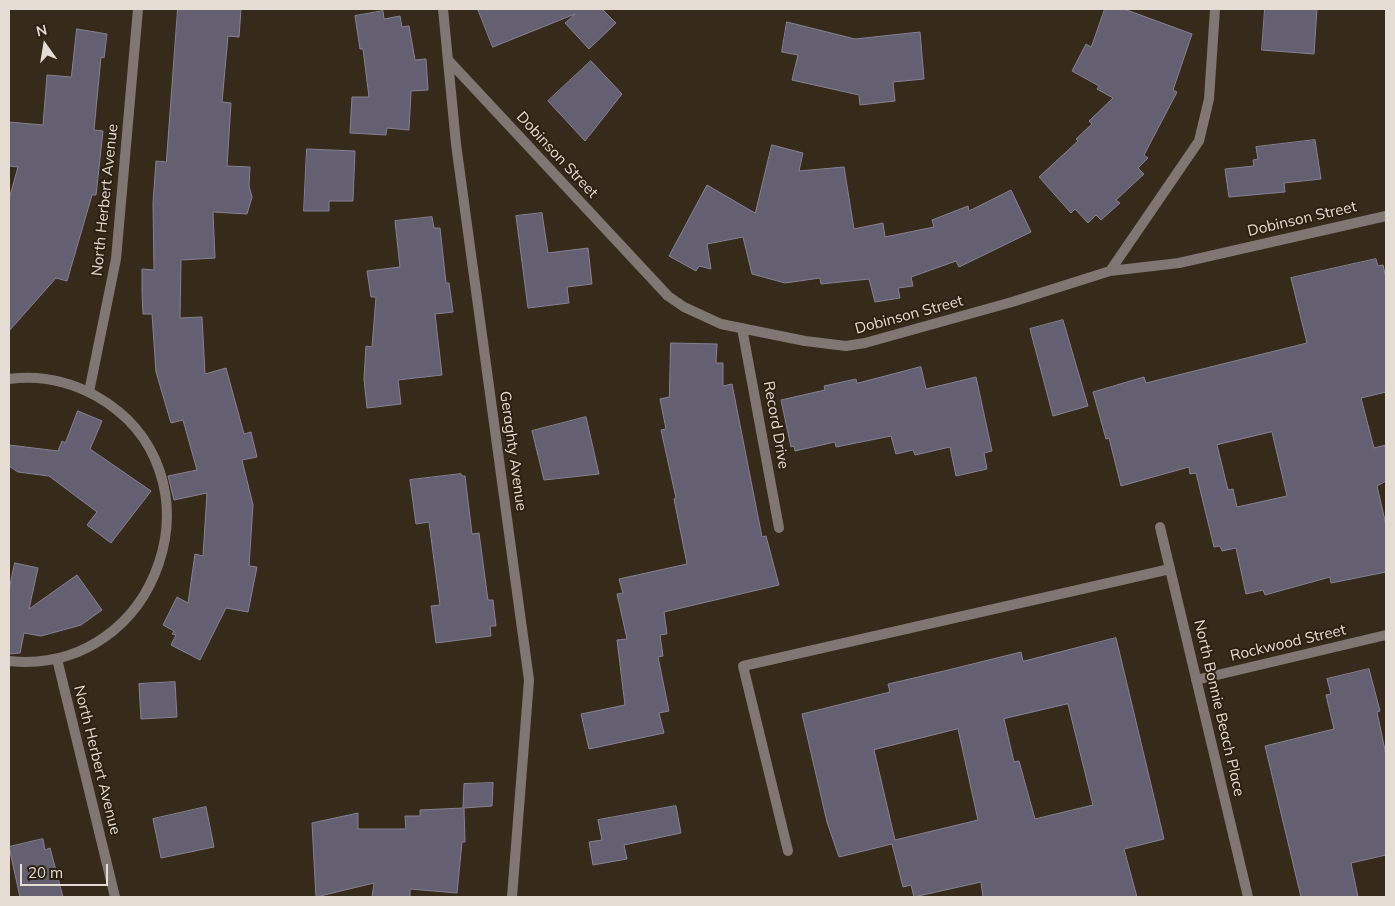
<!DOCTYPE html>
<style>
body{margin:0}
#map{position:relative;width:1395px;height:906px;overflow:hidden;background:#362b1b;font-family:Mulish,sans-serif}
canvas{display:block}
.frame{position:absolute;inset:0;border:10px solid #e5ddd3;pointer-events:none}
.north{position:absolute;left:20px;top:20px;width:50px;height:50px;-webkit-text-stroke:4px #2c2111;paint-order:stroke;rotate:347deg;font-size:14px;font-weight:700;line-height:20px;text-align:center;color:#e5ddd3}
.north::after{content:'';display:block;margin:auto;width:18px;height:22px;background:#e5ddd3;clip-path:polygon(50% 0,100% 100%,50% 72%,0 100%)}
.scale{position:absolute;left:20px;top:864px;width:88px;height:22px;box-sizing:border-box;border:2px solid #e5ddd3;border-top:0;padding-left:6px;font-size:15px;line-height:18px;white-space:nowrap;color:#e5ddd3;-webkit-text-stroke:4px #2c2111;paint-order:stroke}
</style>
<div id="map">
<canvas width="1395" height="906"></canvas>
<div class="frame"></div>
<div class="north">N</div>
<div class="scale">20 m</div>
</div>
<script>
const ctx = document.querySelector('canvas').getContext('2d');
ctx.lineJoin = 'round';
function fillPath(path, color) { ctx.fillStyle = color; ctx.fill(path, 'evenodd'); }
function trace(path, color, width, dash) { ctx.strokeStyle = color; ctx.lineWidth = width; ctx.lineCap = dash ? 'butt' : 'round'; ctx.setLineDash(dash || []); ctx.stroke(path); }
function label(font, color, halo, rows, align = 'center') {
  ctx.font = font + ' Mulish,sans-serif'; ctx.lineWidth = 4; ctx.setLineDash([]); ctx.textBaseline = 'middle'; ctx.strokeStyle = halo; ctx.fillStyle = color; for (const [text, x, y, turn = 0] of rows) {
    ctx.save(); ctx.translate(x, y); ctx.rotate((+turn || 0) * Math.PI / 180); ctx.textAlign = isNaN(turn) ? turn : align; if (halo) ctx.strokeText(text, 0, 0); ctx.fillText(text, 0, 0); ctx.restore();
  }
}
const building = new Path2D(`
 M 178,9 L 241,9 L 239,37 L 228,36 L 222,102 L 231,103 L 227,166 L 250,167 L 249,186 L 252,197 L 247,214 L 213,212 L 215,258 L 181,260 L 180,318 L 202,317 L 205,374 L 226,368 L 244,434 L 251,432 L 257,457 L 242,460 L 253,505 L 249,566 L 257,567 L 248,612 L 226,608 L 200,660 L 171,645 L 176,635 L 172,634 L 174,631 L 163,625 L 177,597 L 188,603 L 195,554 L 203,556 L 207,493 L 174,500 L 168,476 L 197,470 L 183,420 L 171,423 L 156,372 L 152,314 L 143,314 L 142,293 L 142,269 L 154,270 L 153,203 L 156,161 L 166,162 Z
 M 478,9 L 602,9 L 616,23 L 589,49 L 565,23 L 575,14 L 493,47 Z
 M 1105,9 L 1124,9 L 1192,34 L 1173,90 L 1177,92 L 1144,155 L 1148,158 L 1138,168 L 1144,174 L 1116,200 L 1120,203 L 1101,220 L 1096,215 L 1088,223 L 1075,209 L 1071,213 L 1039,177 L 1078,141 L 1076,139 L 1092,124 L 1089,121 L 1113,98 L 1097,89 L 1099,86 L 1072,71 L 1086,44 L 1091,47 Z
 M 1265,9 L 1317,9 L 1314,54 L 1262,50 Z
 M 383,11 L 384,19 L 400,16 L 402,27 L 409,26 L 415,60 L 426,59 L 428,90 L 411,91 L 409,130 L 387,128 L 386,135 L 350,133 L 352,97 L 369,97 L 363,49 L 360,49 L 355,16 Z
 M 787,22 L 855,39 L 920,32 L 924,79 L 893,82 L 895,101 L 860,105 L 859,95 L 792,80 L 798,55 L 782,52 Z
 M 77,29 L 107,34 L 104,58 L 101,57 L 94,130 L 103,131 L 96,195 L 92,195 L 67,281 L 56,278 L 9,331 L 9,199 L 18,167 L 9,166 L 9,122 L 43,125 L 47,75 L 71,77 Z
 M 591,61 L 622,94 L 585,141 L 548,101 Z
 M 1315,140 L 1321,179 L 1284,183 L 1285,192 L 1229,197 L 1225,169 L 1254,166 L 1253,160 L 1258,159 L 1256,147 Z
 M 772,145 L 803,153 L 799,171 L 844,167 L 854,229 L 883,223 L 885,237 L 934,227 L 932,220 L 968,206 L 969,211 L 1011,190 L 1031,232 L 959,267 L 956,261 L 911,277 L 913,286 L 898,288 L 900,298 L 875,302 L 869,279 L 821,284 L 820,278 L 785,283 L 752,274 L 743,237 L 707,244 L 711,269 L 699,266 L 696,271 L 669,256 L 707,185 L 755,213 Z
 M 307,149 L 355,151 L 353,201 L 329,201 L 329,211 L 304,211 Z
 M 542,213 L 548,253 L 588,248 L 592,284 L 567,287 L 569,303 L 528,308 L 516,216 Z
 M 432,217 L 434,228 L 440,228 L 446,283 L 449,283 L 453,312 L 435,314 L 442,375 L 398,380 L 401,404 L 367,408 L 364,379 L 366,346 L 372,347 L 376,297 L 371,297 L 367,271 L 400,267 L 395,221 Z
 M 1376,259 L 1378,266 L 1383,265 L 1386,278 L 1386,392 L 1361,398 L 1374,448 L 1386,445 L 1386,481 L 1377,486 L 1386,525 L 1386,572 L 1331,583 L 1330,577 L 1265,595 L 1263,590 L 1246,594 L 1236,548 L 1222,551 L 1220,546 L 1214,547 L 1196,473 L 1190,474 L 1189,467 L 1121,486 L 1109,438 L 1106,439 L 1093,392 L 1144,377 L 1146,383 L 1307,343 L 1291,278 ZM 1272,432 L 1287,496 L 1237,507 L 1233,489 L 1228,490 L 1217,445 Z
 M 1063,320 L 1088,406 L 1053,416 L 1030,329 Z
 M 671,343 L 717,344 L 716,363 L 723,363 L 723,386 L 732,384 L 762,537 L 766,536 L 779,585 L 664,612 L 667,634 L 660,635 L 663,656 L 658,657 L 669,711 L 659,713 L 664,733 L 589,749 L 581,714 L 625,705 L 617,640 L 627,639 L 617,594 L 623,593 L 619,579 L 687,564 L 674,499 L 676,498 L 661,430 L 666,429 L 660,399 L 669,397 Z
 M 921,367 L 926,389 L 976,377 L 992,451 L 984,453 L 987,469 L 956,476 L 950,447 L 915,455 L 913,450 L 896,454 L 891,436 L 836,447 L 835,442 L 795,451 L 794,446 L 791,447 L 781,400 L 825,390 L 824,386 L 856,379 L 857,383 Z
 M 78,411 L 102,421 L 90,449 L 151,491 L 111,543 L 87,525 L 97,512 L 49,476 L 18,472 L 9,466 L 9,445 L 58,451 L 62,441 L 65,443 Z
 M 586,417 L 599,474 L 544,480 L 532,431 Z
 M 461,474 L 462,476 L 465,476 L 472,534 L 479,533 L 488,600 L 493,600 L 496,626 L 490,626 L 491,636 L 436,643 L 431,606 L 440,605 L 429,522 L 416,524 L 410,480 Z
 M 15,563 L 38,568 L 29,609 L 77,575 L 102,610 L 81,625 L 41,636 L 24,633 L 20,653 L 9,654 L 9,590 Z
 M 1116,638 L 1164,839 L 1124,849 L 1137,897 L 983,897 L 981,882 L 914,897 L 911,885 L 903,887 L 892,844 L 839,857 L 827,822 L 802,714 L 890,692 L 888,684 L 944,671 L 1021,652 L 1023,661 ZM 1068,704 L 1093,805 L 1035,819 L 1019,761 L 1014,762 L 1004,719 ZM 958,729 L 978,820 L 895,840 L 874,750 Z
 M 1369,669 L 1380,711 L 1377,712 L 1386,755 L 1386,855 L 1351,863 L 1358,897 L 1301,897 L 1265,746 L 1334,729 L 1326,695 L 1331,694 L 1327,679 Z
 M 175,682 L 177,717 L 141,719 L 139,684 Z
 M 493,783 L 492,806 L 464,808 L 465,842 L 462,842 L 457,893 L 410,889 L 410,897 L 372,897 L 374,883 L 316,897 L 312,823 L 358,813 L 358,829 L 406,829 L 405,816 L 420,816 L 420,810 L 463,808 L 464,784 Z
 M 676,806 L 681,833 L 624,845 L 627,859 L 593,865 L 589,842 L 602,840 L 598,820 Z
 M 206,807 L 214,847 L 161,858 L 153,819 Z
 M 43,839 L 45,850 L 50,848 L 63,897 L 20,897 L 9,847 Z`);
const service = new Path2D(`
 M 788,851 L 743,666 L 1170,569`);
const minor = new Path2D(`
 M 443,9 L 456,144 L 529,680 L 512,897
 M 449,61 L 668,296 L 684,307 L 721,324 L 805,341 L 846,346 L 865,343 L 1012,302 L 1110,271 L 1179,263 L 1386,216
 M 1110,271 L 1199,141 L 1209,99 L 1215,9
 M 742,328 L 779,528
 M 9,379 C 39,375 69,381 96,396 C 229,471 160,677 9,661
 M 89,392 L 116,259 L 138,9
 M 1160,527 L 1248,897
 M 57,659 L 115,897
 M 1196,680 L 1386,635`);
const streetNames = [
 ["Dobinson Street",557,155,47],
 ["North Herbert Avenue",105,200,-84],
 ["Dobinson Street",1302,219,-13],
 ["Dobinson Street",909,315,-15],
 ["Record Drive",776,425,80],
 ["Geraghty Avenue",513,451,82],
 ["Rockwood Street",1288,643,-13],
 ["North Bonnie Beach Place",1219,708,77],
 ["North Herbert Avenue",97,760,76]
];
fillPath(building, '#655f72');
trace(building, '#878195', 1);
trace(service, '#817772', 10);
trace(minor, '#817772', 10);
label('15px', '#e5ddd3', '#2c2111', streetNames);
</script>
